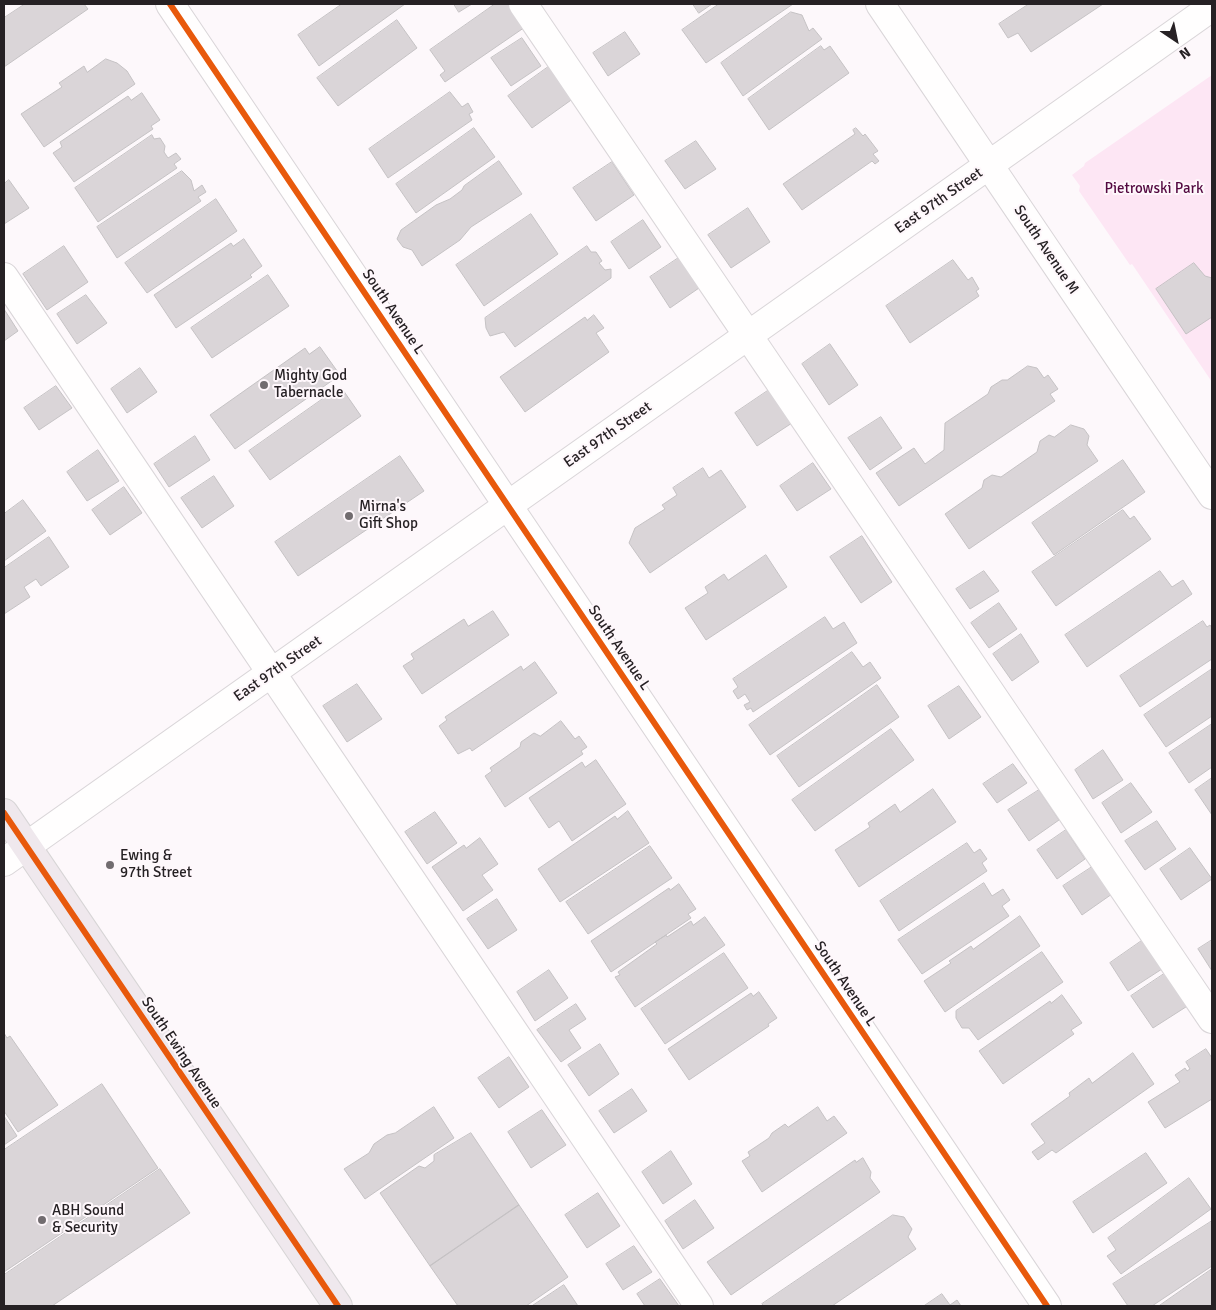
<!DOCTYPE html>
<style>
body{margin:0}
#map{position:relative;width:1216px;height:1310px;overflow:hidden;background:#fdf8fb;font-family:Signika,sans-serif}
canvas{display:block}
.frame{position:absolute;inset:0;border:5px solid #262124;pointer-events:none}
.north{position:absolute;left:1151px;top:15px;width:50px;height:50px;-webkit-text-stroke:4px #fef7fb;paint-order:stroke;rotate:146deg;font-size:14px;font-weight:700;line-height:20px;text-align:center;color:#262124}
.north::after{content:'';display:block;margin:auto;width:18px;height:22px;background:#262124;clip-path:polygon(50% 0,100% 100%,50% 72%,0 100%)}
</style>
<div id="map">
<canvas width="1216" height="1310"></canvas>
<div class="frame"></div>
<div class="north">N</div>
</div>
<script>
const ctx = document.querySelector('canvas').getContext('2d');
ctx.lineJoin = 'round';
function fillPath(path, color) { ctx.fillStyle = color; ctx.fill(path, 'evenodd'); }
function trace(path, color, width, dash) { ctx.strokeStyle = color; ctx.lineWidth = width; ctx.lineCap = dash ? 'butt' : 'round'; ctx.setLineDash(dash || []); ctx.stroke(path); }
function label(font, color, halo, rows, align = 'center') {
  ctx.font = font + ' Signika,sans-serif'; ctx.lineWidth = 4; ctx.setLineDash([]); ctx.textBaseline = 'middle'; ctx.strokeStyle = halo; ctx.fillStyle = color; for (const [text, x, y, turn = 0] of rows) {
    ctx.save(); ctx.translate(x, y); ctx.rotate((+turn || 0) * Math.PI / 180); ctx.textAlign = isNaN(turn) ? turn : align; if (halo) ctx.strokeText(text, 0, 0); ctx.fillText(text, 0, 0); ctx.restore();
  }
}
const green = new Path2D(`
 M 1212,75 L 1212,382 L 1132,264 L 1130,265 L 1079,191 L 1080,186 L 1072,175 L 1084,166 L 1085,163 Z`);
const building = new Path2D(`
 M 25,4 L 84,4 L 88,9 L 4,67 L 4,18 Z
 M 342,4 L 405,4 L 319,66 L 298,35 Z
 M 454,4 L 472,4 L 459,12 Z
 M 495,4 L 513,4 L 528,25 L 445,82 L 440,75 L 445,71 L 430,50 Z
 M 693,4 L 712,4 L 699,13 Z
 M 719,4 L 793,4 L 706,63 L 682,30 Z
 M 1029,4 L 1103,4 L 1031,52 L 1018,33 L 1008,38 L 999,24 Z
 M 791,12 L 802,15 L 809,31 L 813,28 L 822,39 L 743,96 L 721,63 Z
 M 397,20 L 417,48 L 338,106 L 317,78 Z
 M 625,32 L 640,54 L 608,76 L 593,53 Z
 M 522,38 L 541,66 L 511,86 L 491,58 Z
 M 821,46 L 824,50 L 830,46 L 849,73 L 769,130 L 748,99 Z
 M 106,59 L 117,63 L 127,71 L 135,84 L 44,147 L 21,114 L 62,87 L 59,83 L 84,66 L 87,72 Z
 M 551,65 L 574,98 L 532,128 L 508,96 Z
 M 450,92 L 462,107 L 468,103 L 473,112 L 469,114 L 472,120 L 388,178 L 369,149 Z
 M 142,93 L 160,120 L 151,126 L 153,129 L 74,182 L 53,153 L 62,147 L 60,142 L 128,96 L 131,100 Z
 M 474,128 L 495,157 L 416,213 L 396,184 Z
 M 856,128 L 863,136 L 865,134 L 878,151 L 873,154 L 879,161 L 875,164 L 872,161 L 802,210 L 783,184 L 855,134 L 853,130 Z
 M 152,135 L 154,139 L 160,138 L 165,146 L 164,152 L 168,158 L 176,153 L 181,159 L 174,164 L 177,168 L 98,222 L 75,188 Z
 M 696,141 L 716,169 L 685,189 L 665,161 Z
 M 499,161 L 522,194 L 471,227 L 460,240 L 422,266 L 412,250 L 403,247 L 397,239 L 401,230 L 436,205 L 450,199 L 462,190 L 464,186 Z
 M 612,162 L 634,195 L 596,221 L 573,188 Z
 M 182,171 L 191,180 L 194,191 L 202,185 L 206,192 L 198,197 L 201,201 L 117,258 L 97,227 Z
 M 9,180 L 29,208 L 4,224 L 4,184 Z
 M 216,199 L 237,231 L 147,293 L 125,263 Z
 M 748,208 L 770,242 L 731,268 L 708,235 Z
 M 531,214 L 558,254 L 484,306 L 456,265 Z
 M 643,220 L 661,247 L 629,269 L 611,242 Z
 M 244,239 L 262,266 L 250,275 L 252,277 L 176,328 L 154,295 L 231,243 L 233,246 Z
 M 64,246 L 88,282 L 47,310 L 23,274 Z
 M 587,246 L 591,252 L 596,252 L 602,261 L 599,263 L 605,270 L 611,269 L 611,278 L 515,347 L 504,332 L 490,336 L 486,328 L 485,318 Z
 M 680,257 L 699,288 L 670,308 L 650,277 Z
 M 953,260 L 968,280 L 972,277 L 979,289 L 976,291 L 979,296 L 910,343 L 886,306 Z
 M 1194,263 L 1205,276 L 1212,278 L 1212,317 L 1186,334 L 1156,289 Z
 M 268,275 L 289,306 L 212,358 L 191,328 Z
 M 86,295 L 107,323 L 77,344 L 57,314 Z
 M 4,309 L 18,331 L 4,341 Z
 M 594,315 L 604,328 L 596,333 L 609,352 L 525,412 L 500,377 L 585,317 L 587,320 Z
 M 830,344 L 858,385 L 829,405 L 802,364 Z
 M 320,347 L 340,375 L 235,449 L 210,415 L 305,348 L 309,354 Z
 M 1028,366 L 1037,368 L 1044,378 L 1048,375 L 1058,389 L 1050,394 L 1055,401 L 899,506 L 876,473 L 914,448 L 925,464 L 944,450 L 945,423 L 988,394 L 991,387 L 1002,380 L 1007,380 Z
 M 140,368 L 157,392 L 127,413 L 111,389 Z
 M 56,386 L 72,408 L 39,430 L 24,408 Z
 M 337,389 L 339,393 L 343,390 L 361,416 L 270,480 L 249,451 Z
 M 769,390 L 792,423 L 757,446 L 735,413 Z
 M 881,417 L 902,448 L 870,470 L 848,438 Z
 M 1071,425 L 1084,429 L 1089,436 L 1087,445 L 1098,461 L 969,549 L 945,514 L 982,488 L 984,480 L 992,475 L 1001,477 L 1037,452 L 1040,441 L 1049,435 L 1054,437 Z
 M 195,436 L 210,460 L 169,487 L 154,464 Z
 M 98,450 L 119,481 L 87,501 L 67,472 Z
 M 400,456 L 424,491 L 298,576 L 275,542 Z
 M 1123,460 L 1145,492 L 1054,555 L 1032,523 Z
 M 813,463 L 831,489 L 797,511 L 780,486 Z
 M 703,468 L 709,478 L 721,470 L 746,507 L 650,573 L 629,543 L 635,528 L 665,509 L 662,505 L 677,495 L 673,488 Z
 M 214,476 L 234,506 L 202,528 L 181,498 Z
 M 124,487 L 142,513 L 110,535 L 92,510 Z
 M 23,500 L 46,531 L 4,561 L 4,514 Z
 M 1123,510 L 1130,519 L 1134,516 L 1151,539 L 1056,606 L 1032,572 Z
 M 862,536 L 892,582 L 861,603 L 830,557 Z
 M 49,537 L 69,567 L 41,586 L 36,579 L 24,587 L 30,597 L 4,614 L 4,568 Z
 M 766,555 L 787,587 L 706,640 L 685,608 L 708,593 L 705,587 L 724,574 L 728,580 Z
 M 984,571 L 999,591 L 970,609 L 956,589 Z
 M 1160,571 L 1172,587 L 1183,580 L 1192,594 L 1087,667 L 1065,635 Z
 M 999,603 L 1017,629 L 989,648 L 971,623 Z
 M 493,611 L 509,635 L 422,694 L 403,666 L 414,659 L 411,654 L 464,619 L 468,626 Z
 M 825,617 L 833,629 L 844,622 L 857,643 L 753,712 L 751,708 L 747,710 L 744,705 L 750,702 L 745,694 L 738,699 L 733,691 L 738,687 L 733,679 Z
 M 1203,621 L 1207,627 L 1210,625 L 1212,628 L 1212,659 L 1140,707 L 1120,676 Z
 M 1021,634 L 1039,662 L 1012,681 L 993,654 Z
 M 852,652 L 863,667 L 870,662 L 881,678 L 770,755 L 749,725 Z
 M 535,662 L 557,693 L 472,751 L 470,748 L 458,754 L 439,726 L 447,720 L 445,717 L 521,666 L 523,670 Z
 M 1212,669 L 1212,716 L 1166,747 L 1144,715 Z
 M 357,684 L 382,719 L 347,742 L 323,706 Z
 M 877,685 L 899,717 L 799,787 L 777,756 Z
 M 959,686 L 981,717 L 949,739 L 928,706 Z
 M 561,721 L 575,739 L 579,736 L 587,747 L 581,751 L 583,754 L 505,807 L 485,776 L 492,771 L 490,768 L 520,747 L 521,742 L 534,733 L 540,736 Z
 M 1212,724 L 1212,767 L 1189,783 L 1169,753 Z
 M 891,729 L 914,760 L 815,831 L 792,800 Z
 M 1103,750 L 1123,780 L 1093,799 L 1075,770 Z
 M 596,760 L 626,804 L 572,841 L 559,821 L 549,828 L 529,798 L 582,762 L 585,767 Z
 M 1013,764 L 1027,783 L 997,803 L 983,784 Z
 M 1212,778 L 1212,815 L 1195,790 Z
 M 1131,783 L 1152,812 L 1121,833 L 1102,803 Z
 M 933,789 L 956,822 L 859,887 L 835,850 L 870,827 L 868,823 L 895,804 L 900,812 Z
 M 1039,790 L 1059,820 L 1029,841 L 1008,810 Z
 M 628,811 L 649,843 L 560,902 L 538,869 L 615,816 L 617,819 Z
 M 435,812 L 457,843 L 427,864 L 405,832 Z
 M 1157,821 L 1176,849 L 1145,870 L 1125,841 Z
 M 1066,830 L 1085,859 L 1057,879 L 1037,850 Z
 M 480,838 L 498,864 L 482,875 L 493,890 L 463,911 L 432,867 L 464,845 L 466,848 Z
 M 967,843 L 974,853 L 980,849 L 987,859 L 982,863 L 987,871 L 899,931 L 880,901 Z
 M 650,846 L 672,878 L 588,934 L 566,902 Z
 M 1190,848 L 1212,879 L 1181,900 L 1160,869 Z
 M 1092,867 L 1112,894 L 1082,915 L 1063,886 Z
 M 984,883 L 992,896 L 1003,889 L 1010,900 L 1002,906 L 1009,916 L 922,974 L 898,940 Z
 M 679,884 L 696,909 L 688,914 L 691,918 L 611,972 L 591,941 L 669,888 L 670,890 Z
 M 497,899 L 517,930 L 488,949 L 467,919 Z
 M 1020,916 L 1040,946 L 945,1012 L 924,981 L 951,963 L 949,961 L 971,946 L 973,949 Z
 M 705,917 L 725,945 L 635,1007 L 615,977 L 620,975 L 618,972 L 657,944 L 655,942 L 666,935 L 667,937 L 691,921 L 693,925 Z
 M 1143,940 L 1162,969 L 1128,991 L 1110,963 Z
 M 1212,940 L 1212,971 L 1198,949 Z
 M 1042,952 L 1063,982 L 978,1040 L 969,1028 L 962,1028 L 956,1018 L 956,1011 Z
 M 724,953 L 748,988 L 665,1044 L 641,1009 Z
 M 549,970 L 568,998 L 535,1021 L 517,992 Z
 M 1167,972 L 1189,1005 L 1153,1028 L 1131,996 Z
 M 759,992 L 777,1018 L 768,1024 L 769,1026 L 689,1080 L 668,1049 L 751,993 L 753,996 Z
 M 1062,995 L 1082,1023 L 1071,1030 L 1074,1034 L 1003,1084 L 979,1051 L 1050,1001 L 1051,1003 Z
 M 576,1004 L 586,1019 L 569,1030 L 581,1048 L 561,1062 L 537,1030 Z
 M 4,1033 L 7,1038 L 10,1036 L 58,1105 L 18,1132 L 4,1111 Z
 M 600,1044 L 619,1074 L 589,1096 L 568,1065 Z
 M 1206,1049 L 1212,1058 L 1212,1099 L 1165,1128 L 1148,1102 L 1180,1082 L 1175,1075 L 1185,1068 L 1187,1071 L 1190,1069 L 1186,1062 Z
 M 1133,1053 L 1154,1084 L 1056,1153 L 1052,1150 L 1038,1160 L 1032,1152 L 1045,1143 L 1031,1124 L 1070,1096 L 1069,1093 L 1089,1078 L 1092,1083 Z
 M 509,1057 L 529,1087 L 499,1108 L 478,1078 Z
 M 102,1084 L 158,1168 L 4,1272 L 4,1150 Z
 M 632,1089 L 647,1111 L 614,1133 L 599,1111 Z
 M 434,1107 L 454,1138 L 365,1199 L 344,1169 L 369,1153 L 374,1144 L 387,1135 L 395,1133 Z
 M 818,1107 L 827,1121 L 834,1116 L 847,1133 L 762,1192 L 742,1161 L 750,1156 L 748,1152 L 769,1138 L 772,1133 L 785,1124 L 788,1127 Z
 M 542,1110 L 566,1145 L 531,1168 L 508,1132 Z
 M 4,1116 L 17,1136 L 4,1145 Z
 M 471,1133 L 519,1205 L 430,1266 L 380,1193 L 419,1166 L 425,1168 L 434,1161 L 434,1155 Z
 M 671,1151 L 692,1184 L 663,1204 L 642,1172 Z
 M 1146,1153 L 1167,1183 L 1093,1233 L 1073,1202 Z
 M 863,1158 L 871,1172 L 870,1178 L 880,1192 L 731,1295 L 707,1262 L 855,1160 L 856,1162 Z
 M 160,1169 L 190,1213 L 52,1306 L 4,1306 L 4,1275 Z
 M 1189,1178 L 1211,1209 L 1121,1274 L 1107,1256 L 1116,1250 L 1108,1238 Z
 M 598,1193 L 620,1226 L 587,1248 L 565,1215 Z
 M 695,1200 L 714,1228 L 683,1249 L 665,1221 Z
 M 519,1205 L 568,1277 L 526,1306 L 458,1306 L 430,1266 Z
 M 893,1215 L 904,1217 L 912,1229 L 908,1237 L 916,1249 L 832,1306 L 764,1306 L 762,1304 Z
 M 1212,1221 L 1212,1266 L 1152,1306 L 1128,1306 L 1113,1284 Z
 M 634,1246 L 652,1272 L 623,1290 L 606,1264 Z
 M 1212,1269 L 1212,1306 L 1159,1306 Z
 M 660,1279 L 679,1306 L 645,1306 L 637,1294 Z
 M 564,1285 L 578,1306 L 532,1306 Z
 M 942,1294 L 950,1305 L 957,1300 L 961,1306 L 924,1306 Z`);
const minor = new Path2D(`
 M 170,4 L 1047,1306
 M 523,4 L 1212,1019
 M 880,4 L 1212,495
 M 4,277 L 699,1306
 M 4,862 L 1212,7`);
const major = new Path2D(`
 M 4,813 L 338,1306`);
const cycleway = new Path2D(`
 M 170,4 L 1047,1306
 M 4,813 L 338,1306`);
const markers = [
 [264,385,5,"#716c6f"],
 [349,516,5,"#716c6f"],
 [110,865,5,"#716c6f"],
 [42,1220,5,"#716c6f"]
];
const parkNames = [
 ["Pietrowski Park",1154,189]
];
const streetNames = [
 ["East 97th Street",939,201,-35],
 ["South Avenue M",1046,250,56],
 ["South Avenue L",393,312,56],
 ["East 97th Street",608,435,-35],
 ["South Avenue L",619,648,56],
 ["East 97th Street",278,669,-35],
 ["South Avenue L",845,984,56],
 ["South Ewing Avenue",181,1053,56]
];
const poiNames = [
 ["Mighty God",274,376],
 ["Tabernacle",274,393],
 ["Mirna's",359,507],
 ["Gift Shop",359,524],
 ["Ewing &",120,856],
 ["97th Street",120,873],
 ["ABH Sound",52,1211],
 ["& Security",52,1228]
];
fillPath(green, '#fde6f4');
fillPath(building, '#dad5d8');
trace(building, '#c5c2c4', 1);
trace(minor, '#dad6d9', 30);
trace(major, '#d7d5d6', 30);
trace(minor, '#fffefe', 28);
trace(major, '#efe8ed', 28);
trace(cycleway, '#e8590c', 6);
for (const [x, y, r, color] of markers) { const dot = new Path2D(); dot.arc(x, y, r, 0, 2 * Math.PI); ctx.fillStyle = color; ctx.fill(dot); trace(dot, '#fef7fb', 2); }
label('15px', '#540941', '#fef7fb', parkNames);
label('15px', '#262124', '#fef7fb', streetNames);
label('15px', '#262124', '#fef7fb', poiNames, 'left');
</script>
